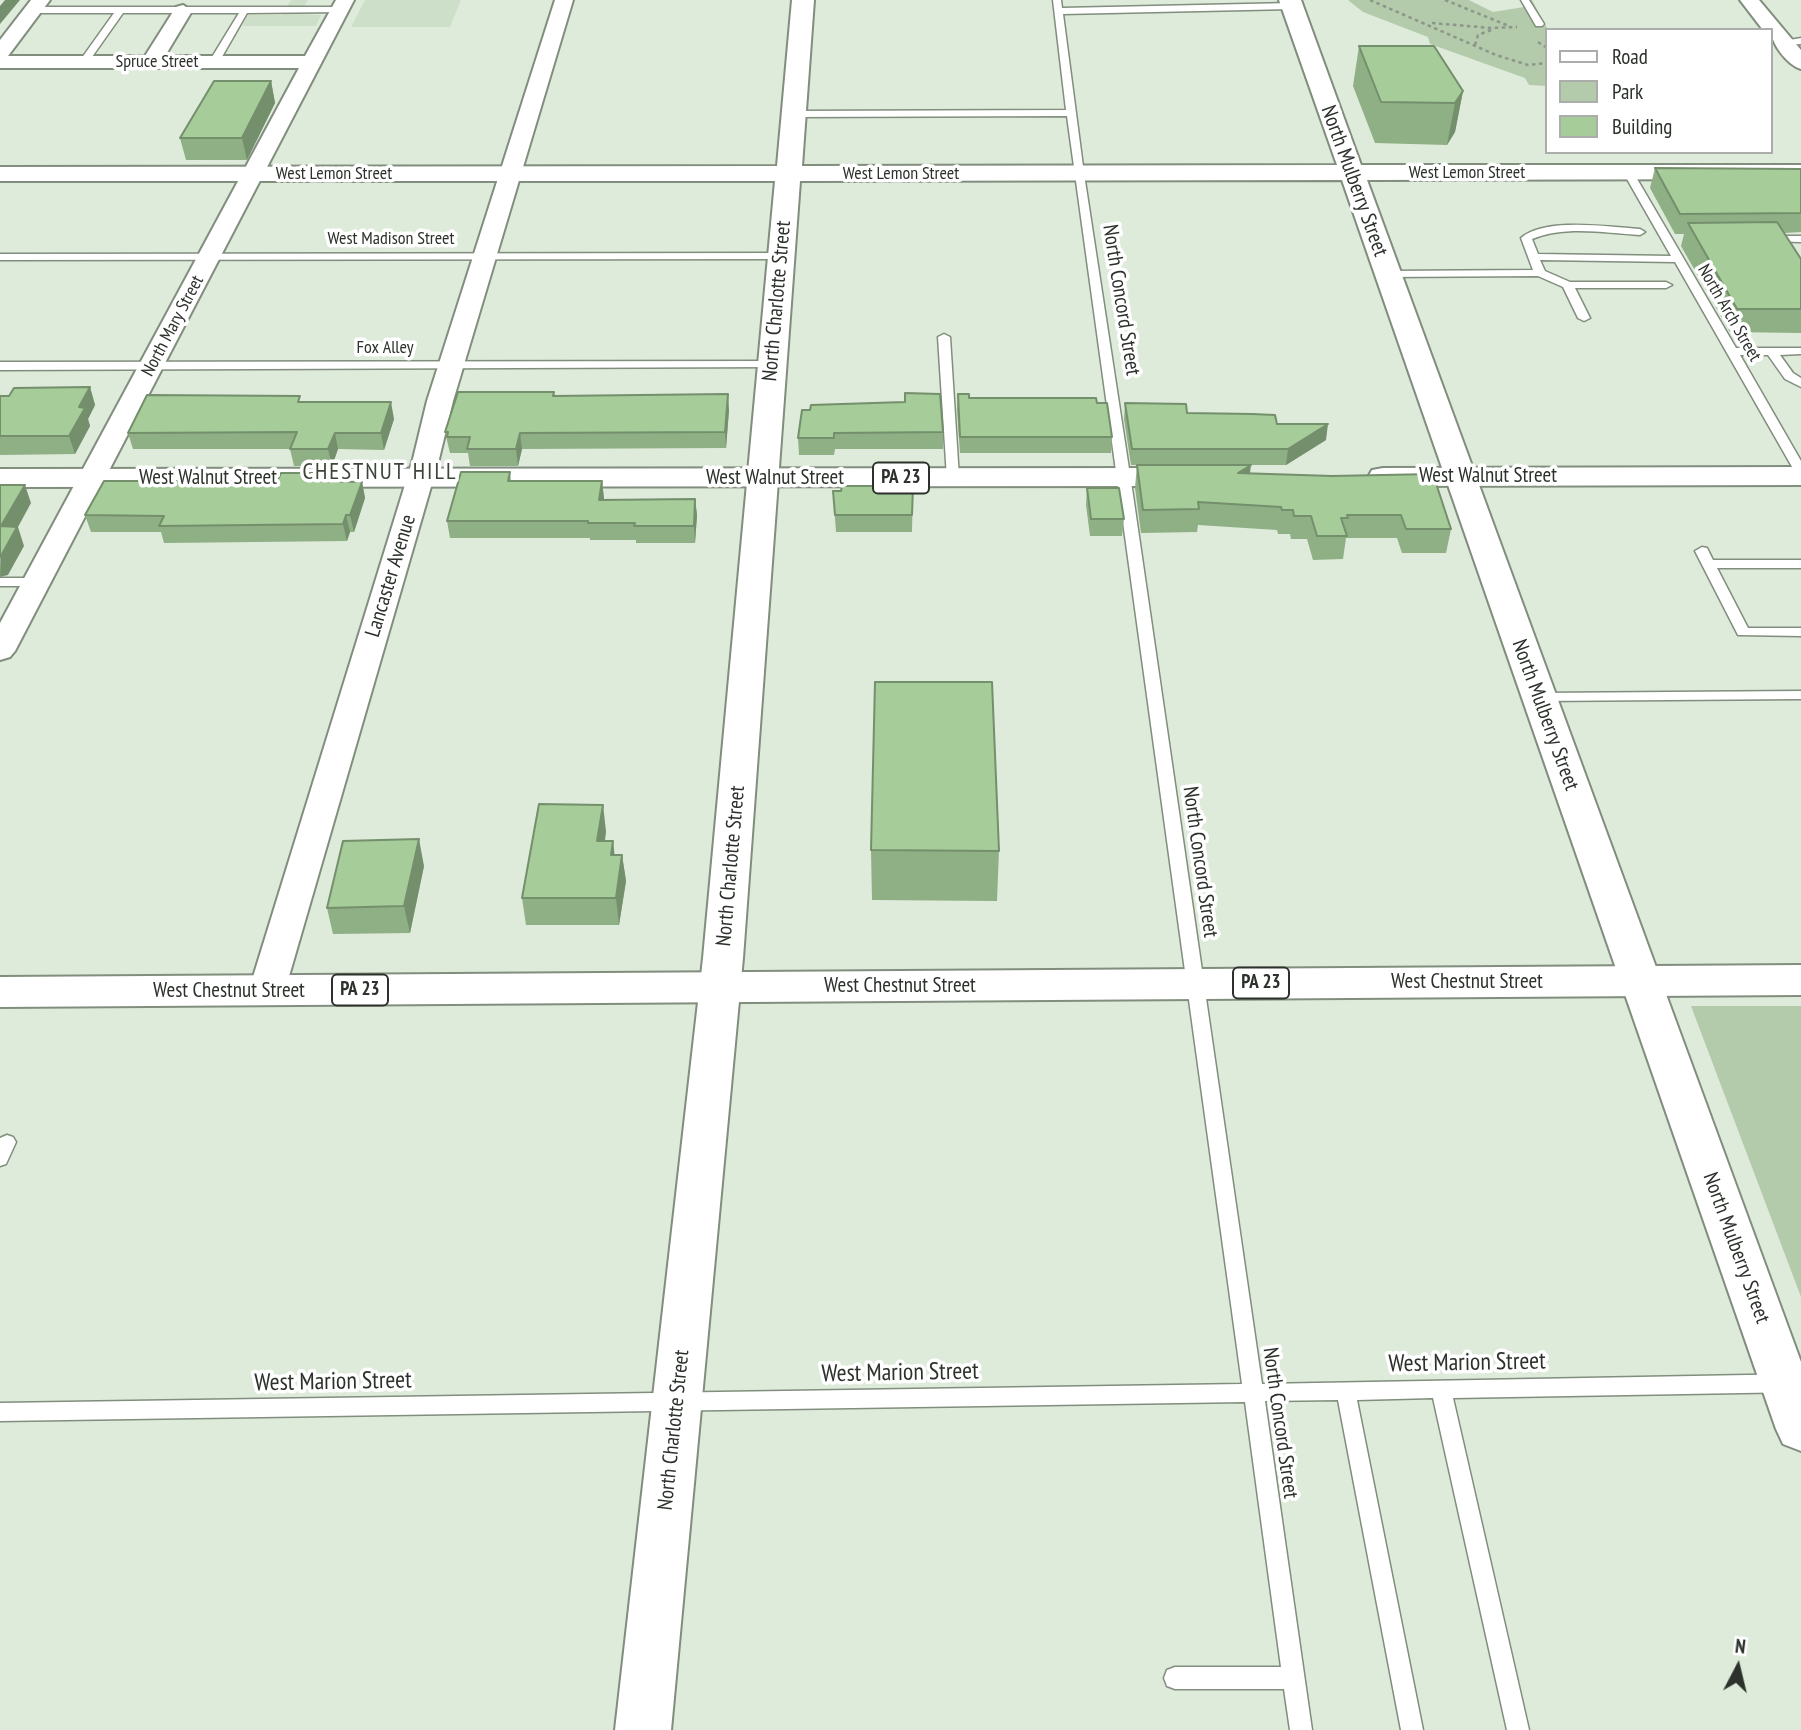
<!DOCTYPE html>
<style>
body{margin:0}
#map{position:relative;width:1801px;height:1730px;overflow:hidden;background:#deebda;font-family:"PT Sans Narrow",sans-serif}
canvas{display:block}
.legend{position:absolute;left:1545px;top:28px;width:228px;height:126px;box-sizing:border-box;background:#fff;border:2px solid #abadaa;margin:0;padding:9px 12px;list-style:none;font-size:21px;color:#2c312b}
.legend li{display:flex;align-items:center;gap:14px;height:35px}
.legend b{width:35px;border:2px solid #abadaa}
.north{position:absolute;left:1703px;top:1632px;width:70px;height:70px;-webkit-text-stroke:5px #fff;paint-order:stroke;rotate:7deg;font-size:19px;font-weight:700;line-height:28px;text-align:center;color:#2c312b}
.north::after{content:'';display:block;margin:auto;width:24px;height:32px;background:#2c312b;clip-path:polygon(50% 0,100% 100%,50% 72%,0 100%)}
</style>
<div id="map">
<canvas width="1801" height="1730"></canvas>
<ul class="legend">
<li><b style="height:9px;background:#fff"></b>Road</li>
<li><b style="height:19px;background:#b3caab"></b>Park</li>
<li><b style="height:19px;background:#a6cc9a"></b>Building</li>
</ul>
<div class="north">N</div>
</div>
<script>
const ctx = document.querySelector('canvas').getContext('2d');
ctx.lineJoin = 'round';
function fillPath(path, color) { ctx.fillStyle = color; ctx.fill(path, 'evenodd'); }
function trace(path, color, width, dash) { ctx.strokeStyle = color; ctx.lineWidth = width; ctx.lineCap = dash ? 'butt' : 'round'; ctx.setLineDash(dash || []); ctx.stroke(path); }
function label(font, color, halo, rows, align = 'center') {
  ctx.font = font + ' "PT Sans Narrow",sans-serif'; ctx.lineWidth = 7; ctx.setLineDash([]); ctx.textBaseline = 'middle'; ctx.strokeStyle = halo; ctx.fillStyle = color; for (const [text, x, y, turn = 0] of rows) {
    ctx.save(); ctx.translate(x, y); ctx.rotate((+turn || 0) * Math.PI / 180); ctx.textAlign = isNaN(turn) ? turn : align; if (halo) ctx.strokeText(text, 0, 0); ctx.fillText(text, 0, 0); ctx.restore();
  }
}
const built = new Path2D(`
 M 291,0 L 308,0 L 300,14 L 321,15 L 316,26 L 242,26 L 248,15 L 282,15 Z
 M 365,0 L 461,0 L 450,27 L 351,27 Z`);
const green = new Path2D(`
 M 1348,0 L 1469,0 L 1493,12 L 1524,7 L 1522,0 L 1532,0 L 1548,30 L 1547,86 L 1529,85 L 1525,78 L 1430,44 L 1428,37 L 1363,12 Z
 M 1691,1006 L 1801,1006 L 1801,1297 Z`);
const path = new Path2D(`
 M 1370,0 L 1496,55 L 1528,65 L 1547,63
 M 1445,0 L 1509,26
 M 1432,23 L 1491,28 L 1517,27
 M 1538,42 L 1547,48
 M 1475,45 L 1478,35 L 1491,30`);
const lane = new Path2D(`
 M 1053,0 L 1061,0 L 1062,8 L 1292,3 L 1296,6 L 1292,9 L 1063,14 L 1084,174 L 1133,495 L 1262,1384 L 1801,1374 L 1801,1392 L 1453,1398 L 1529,1730 L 1507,1730 L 1433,1398 L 1357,1400 L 1423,1730 L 1401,1730 L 1338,1400 L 1265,1401 L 1312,1730 L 1290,1730 L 1284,1689 L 1175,1689 L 1167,1686 L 1164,1678 L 1167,1670 L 1175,1667 L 1281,1667 L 1245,1402 L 0,1421 L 0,1403 L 1242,1384 L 1067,116 L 794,117 L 789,114 L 794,111 L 1066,110 Z
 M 1521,0 L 1529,0 L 1544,24 L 1542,26 L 1536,26 Z
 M 340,7 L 344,10 L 343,12 L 247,13 L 219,62 L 214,65 L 209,62 L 239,13 L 123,13 L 87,64 L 84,65 L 79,62 L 114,13 L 33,13 L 29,10 L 33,7 Z
 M 1801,38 L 1801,44 L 1783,45 L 1778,42 Z
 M 1624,170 L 1633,172 L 1736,348 L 1801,348 L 1801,354 L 1780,355 L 1793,373 L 1801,378 L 1801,387 L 1785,379 L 1768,355 L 1740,355 L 1801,461 L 1801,476 L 1795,472 L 1675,262 L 1540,260 L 1545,271 L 1570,282 L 1666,282 L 1672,285 L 1666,288 L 1575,288 L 1590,318 L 1584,321 L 1578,318 L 1563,287 L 1538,276 L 1387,277 L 1381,274 L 1387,271 L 1533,270 L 1521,238 C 1546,217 1608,227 1640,229 L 1645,232 L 1640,235 C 1606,233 1565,225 1532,239 L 1538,254 L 1671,256 L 1623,172 Z
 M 1768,236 L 1801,236 L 1801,242 L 1764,241 L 1763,239 Z
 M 0,254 L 782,253 L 787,256 L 782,259 L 0,260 Z
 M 944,334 L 950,337 L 959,478 L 953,482 L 947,478 L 938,337 Z
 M 771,361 L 777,365 L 775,367 L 0,370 L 0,362 Z
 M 1702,547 L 1707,548 L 1713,560 L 1801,560 L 1801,568 L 1717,568 L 1748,628 L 1801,628 L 1801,636 L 1738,635 L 1695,551 Z
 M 0,578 L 36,578 L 43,582 L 36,586 L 0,586 Z
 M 1801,691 L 1801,699 L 1539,701 L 1532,697 L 1539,693 Z
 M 7,1135 L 13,1137 L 16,1142 L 6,1164 L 0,1166 L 0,1138 Z`);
const street = new Path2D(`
 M 31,0 L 50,0 L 8,56 L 145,56 L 176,7 L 183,5 L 192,11 L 165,56 L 305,56 L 336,0 L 354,0 L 15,651 L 10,657 L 0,660 L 0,623 L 299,68 L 0,68 L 0,40 Z
 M 555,0 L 573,0 L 453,401 L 439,459 L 285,990 L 280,999 L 267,1003 L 254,999 L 249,990 L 413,459 L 427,401 Z
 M 1740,0 L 1759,0 L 1801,50 L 1801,69 C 1787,65 1771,43 1771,30 L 1763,30 Z`);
const secondary = new Path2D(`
 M 792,0 L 814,0 L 802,166 L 1337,165 L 1279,0 L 1301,0 L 1361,165 L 1801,165 L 1801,179 L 1367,180 L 1801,1362 L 1801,1451 L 1783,1444 L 1776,1429 L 1342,180 L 800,181 L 743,958 L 671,1730 L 615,1730 L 703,958 L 775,181 L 0,181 L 0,167 L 777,166 Z`);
const primary = new Path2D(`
 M 1801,467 L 1801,485 L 1383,486 L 1372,484 L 1368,477 L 1372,470 L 1383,468 Z
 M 1186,468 L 1197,470 L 1201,477 L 1197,484 L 1186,486 L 0,487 L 0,469 Z
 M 1801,965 L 1801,995 L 0,1007 L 0,977 Z`);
const wall = new Path2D(`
 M 1359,46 L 1463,91 L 1455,132 L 1447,145 L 1375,143 L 1353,86 Z
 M 271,81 L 275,103 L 247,160 L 186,160 L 180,138 Z
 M 1655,168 L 1801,169 L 1801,232 L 1784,233 L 1801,259 L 1801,333 L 1730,332 L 1681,246 L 1684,234 L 1675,234 L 1650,188 Z
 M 90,387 L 95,405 L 88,419 L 90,426 L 75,454 L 0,455 L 0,396 L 9,396 Z
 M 554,392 L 555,396 L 729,410 L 726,448 L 522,449 L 518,466 L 470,466 L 468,453 L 450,453 L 445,432 Z
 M 958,394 L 969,398 L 1097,403 L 1112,437 L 1111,453 L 960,453 L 957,410 Z
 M 301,402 L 394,419 L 384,450 L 338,449 L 332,466 L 294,466 L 290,449 L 133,449 L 128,433 Z
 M 1125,403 L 1187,413 L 1277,424 L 1326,440 L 1286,465 L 1131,465 L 1124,419 Z
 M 802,410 L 943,432 L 943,449 L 835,449 L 834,455 L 799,455 L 798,438 Z
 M 1137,465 L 1250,474 L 1451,529 L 1446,553 L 1402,553 L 1397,538 L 1346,538 L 1343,559 L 1313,560 L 1307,539 L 1291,539 L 1290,534 L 1278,534 L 1277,530 L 1198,525 L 1197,532 L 1141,533 L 1135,488 Z
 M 510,472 L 511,481 L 602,481 L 604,500 L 695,499 L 697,515 L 695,543 L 636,543 L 636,540 L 590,540 L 590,538 L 450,538 L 447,521 Z
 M 319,473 L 321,481 L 362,482 L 365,498 L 354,532 L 350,532 L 347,541 L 164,543 L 161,532 L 91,532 L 85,515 L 277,481 Z
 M 913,486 L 912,532 L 836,532 L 833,491 Z
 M 1087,488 L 1124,519 L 1122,536 L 1090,536 L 1086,505 Z
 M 606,831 L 605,841 L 613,841 L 614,855 L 622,855 L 626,881 L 619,925 L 526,925 L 522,898 Z
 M 871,850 L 999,851 L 997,901 L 872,900 Z
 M 424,866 L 410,933 L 333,934 L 327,908 Z`);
const shadedWall = new Path2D(`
 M 5,0 L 20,0 L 0,24 L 0,6 Z
 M 271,81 L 275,103 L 247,160 L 242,138 Z
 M 1463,91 L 1455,132 L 1447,145 L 1455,103 Z
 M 90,387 L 95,405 L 88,419 L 90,426 L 75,454 L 69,436 L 79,407 Z
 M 728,394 L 729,410 L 726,448 L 725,432 Z
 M 391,402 L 394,419 L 384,450 L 381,433 Z
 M 1328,424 L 1326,440 L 1286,465 L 1288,449 Z
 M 335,433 L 338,449 L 332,466 L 328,449 Z
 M 520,433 L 522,449 L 518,466 L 516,449 Z
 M 1251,465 L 1248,488 L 1238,473 Z
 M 319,473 L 323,489 L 316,481 Z
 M 602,481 L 604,498 L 601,516 L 599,500 Z
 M 362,482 L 365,498 L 354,532 L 350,515 Z
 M 25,485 L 31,503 L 18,527 L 24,546 L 8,575 L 0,577 L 1,526 Z
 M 695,499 L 697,515 L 695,543 L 694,526 Z
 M 346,515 L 350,532 L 347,541 L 343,524 Z
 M 603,805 L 606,831 L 601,867 L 597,841 Z
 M 419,839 L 424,866 L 410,933 L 404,906 Z
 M 613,841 L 616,867 L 611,855 Z
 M 622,855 L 626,881 L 619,925 L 616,898 Z`);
const building = new Path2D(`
 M 1359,46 L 1434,46 L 1463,91 L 1455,103 L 1381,102 Z
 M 214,81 L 271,81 L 242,138 L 180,138 Z
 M 1655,168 L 1801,169 L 1801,213 L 1680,214 Z
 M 1777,222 L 1801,259 L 1801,309 L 1737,309 L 1688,223 Z
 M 90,387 L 79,407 L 85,408 L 69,436 L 0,436 L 0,396 L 9,396 L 14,388 Z
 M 458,392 L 554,392 L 553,396 L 728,394 L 725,432 L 520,433 L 516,449 L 467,449 L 470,437 L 447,437 L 448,432 L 445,432 Z
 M 905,393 L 940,394 L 943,432 L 834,433 L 834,438 L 798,438 L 802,410 L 810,410 L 811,405 L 905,402 Z
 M 958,394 L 969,394 L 969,398 L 1096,398 L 1097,403 L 1107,403 L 1112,437 L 960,437 Z
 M 147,395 L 300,396 L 298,402 L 391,402 L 381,433 L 335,433 L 328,449 L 290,449 L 297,432 L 128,433 Z
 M 1125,403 L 1186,404 L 1187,413 L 1252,414 L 1275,415 L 1277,424 L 1328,424 L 1288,449 L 1132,449 Z
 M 1137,465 L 1251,465 L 1238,473 L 1332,476 L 1433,474 L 1451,529 L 1406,529 L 1401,515 L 1347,515 L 1348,518 L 1341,518 L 1347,536 L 1317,536 L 1311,516 L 1294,516 L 1293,510 L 1282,510 L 1281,507 L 1198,502 L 1199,509 L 1143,510 Z
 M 461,472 L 510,472 L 508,481 L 602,481 L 599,500 L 695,499 L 694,526 L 634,526 L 635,523 L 588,523 L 588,521 L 447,521 Z
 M 281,473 L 319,473 L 316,481 L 362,482 L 350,515 L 346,515 L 343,524 L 159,526 L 164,516 L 85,515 L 104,481 L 277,481 Z
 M 0,485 L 25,485 L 1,526 L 17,527 L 1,556 L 0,557 Z
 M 842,486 L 913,486 L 912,515 L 835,515 L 833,491 L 841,491 Z
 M 1087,488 L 1119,488 L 1124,519 L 1091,519 Z
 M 875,682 L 992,682 L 999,851 L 871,850 Z
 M 539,804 L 603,805 L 597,841 L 613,841 L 611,855 L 622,855 L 616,898 L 522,898 Z
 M 419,839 L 404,906 L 327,908 L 343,841 Z`);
const farStreetnames = [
 ["Spruce Street",157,62],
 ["West Lemon Street",1467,173],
 ["West Lemon Street",334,174],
 ["West Lemon Street",901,174],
 ["West Madison Street",391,239],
 ["North Arch Street",1729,313,60],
 ["North Mary Street",173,326,-62],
 ["Fox Alley",385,348]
];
const shields = [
 [901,478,56],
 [1261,983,56],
 [360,990,56]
];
const shieldNames = [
 ["PA 23",901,478],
 ["PA 23",1261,983],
 ["PA 23",360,990]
];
const streetNames = [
 ["North Mulberry Street",1354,181,70],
 ["North Concord Street",1121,300,81],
 ["North Charlotte Street",777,301,-85],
 ["West Walnut Street",1488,476],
 ["West Walnut Street",208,478],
 ["West Walnut Street",775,478],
 ["Lancaster Avenue",391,576,-73],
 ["North Mulberry Street",1545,715,70],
 ["North Concord Street",1200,862,82],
 ["North Charlotte Street",731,866,-85],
 ["West Chestnut Street",1467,982],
 ["West Chestnut Street",900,986],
 ["West Chestnut Street",229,991],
 ["North Mulberry Street",1736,1248,70],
 ["North Concord Street",1280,1423,82],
 ["North Charlotte Street",674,1430,-84]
];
const neighbourhoodNames = [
 ["CHESTNUT HILL",380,472]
];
const nearStreetnames = [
 ["West Marion Street",1467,1363,-1],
 ["West Marion Street",900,1373,-1],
 ["West Marion Street",333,1382,-1]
];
fillPath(built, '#cedfc9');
fillPath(green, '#b3caab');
trace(lane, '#818d7d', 3);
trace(street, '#818d7d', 4);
trace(secondary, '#818d7d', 4);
trace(primary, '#818d7d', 4);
trace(path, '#8d968a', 2.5, [3.5, 3.5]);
fillPath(lane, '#fff');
fillPath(street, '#fff');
fillPath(secondary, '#fff');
fillPath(primary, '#fff');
fillPath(wall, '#8faf84');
fillPath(shadedWall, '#748f6c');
fillPath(building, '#a6cc9a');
trace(building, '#748f6c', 2);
label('18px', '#2c312b', '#fff', farStreetnames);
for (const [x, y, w] of shields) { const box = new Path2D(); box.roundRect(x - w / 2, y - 15.5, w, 31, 5); ctx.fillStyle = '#fff'; ctx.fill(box); trace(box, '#2c312b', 2); }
label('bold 19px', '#2c312b', null, shieldNames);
label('21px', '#2c312b', '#fff', streetNames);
ctx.letterSpacing = '2px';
label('23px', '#3b4638', '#fff', neighbourhoodNames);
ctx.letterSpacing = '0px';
label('24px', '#2c312b', '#fff', nearStreetnames);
</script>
